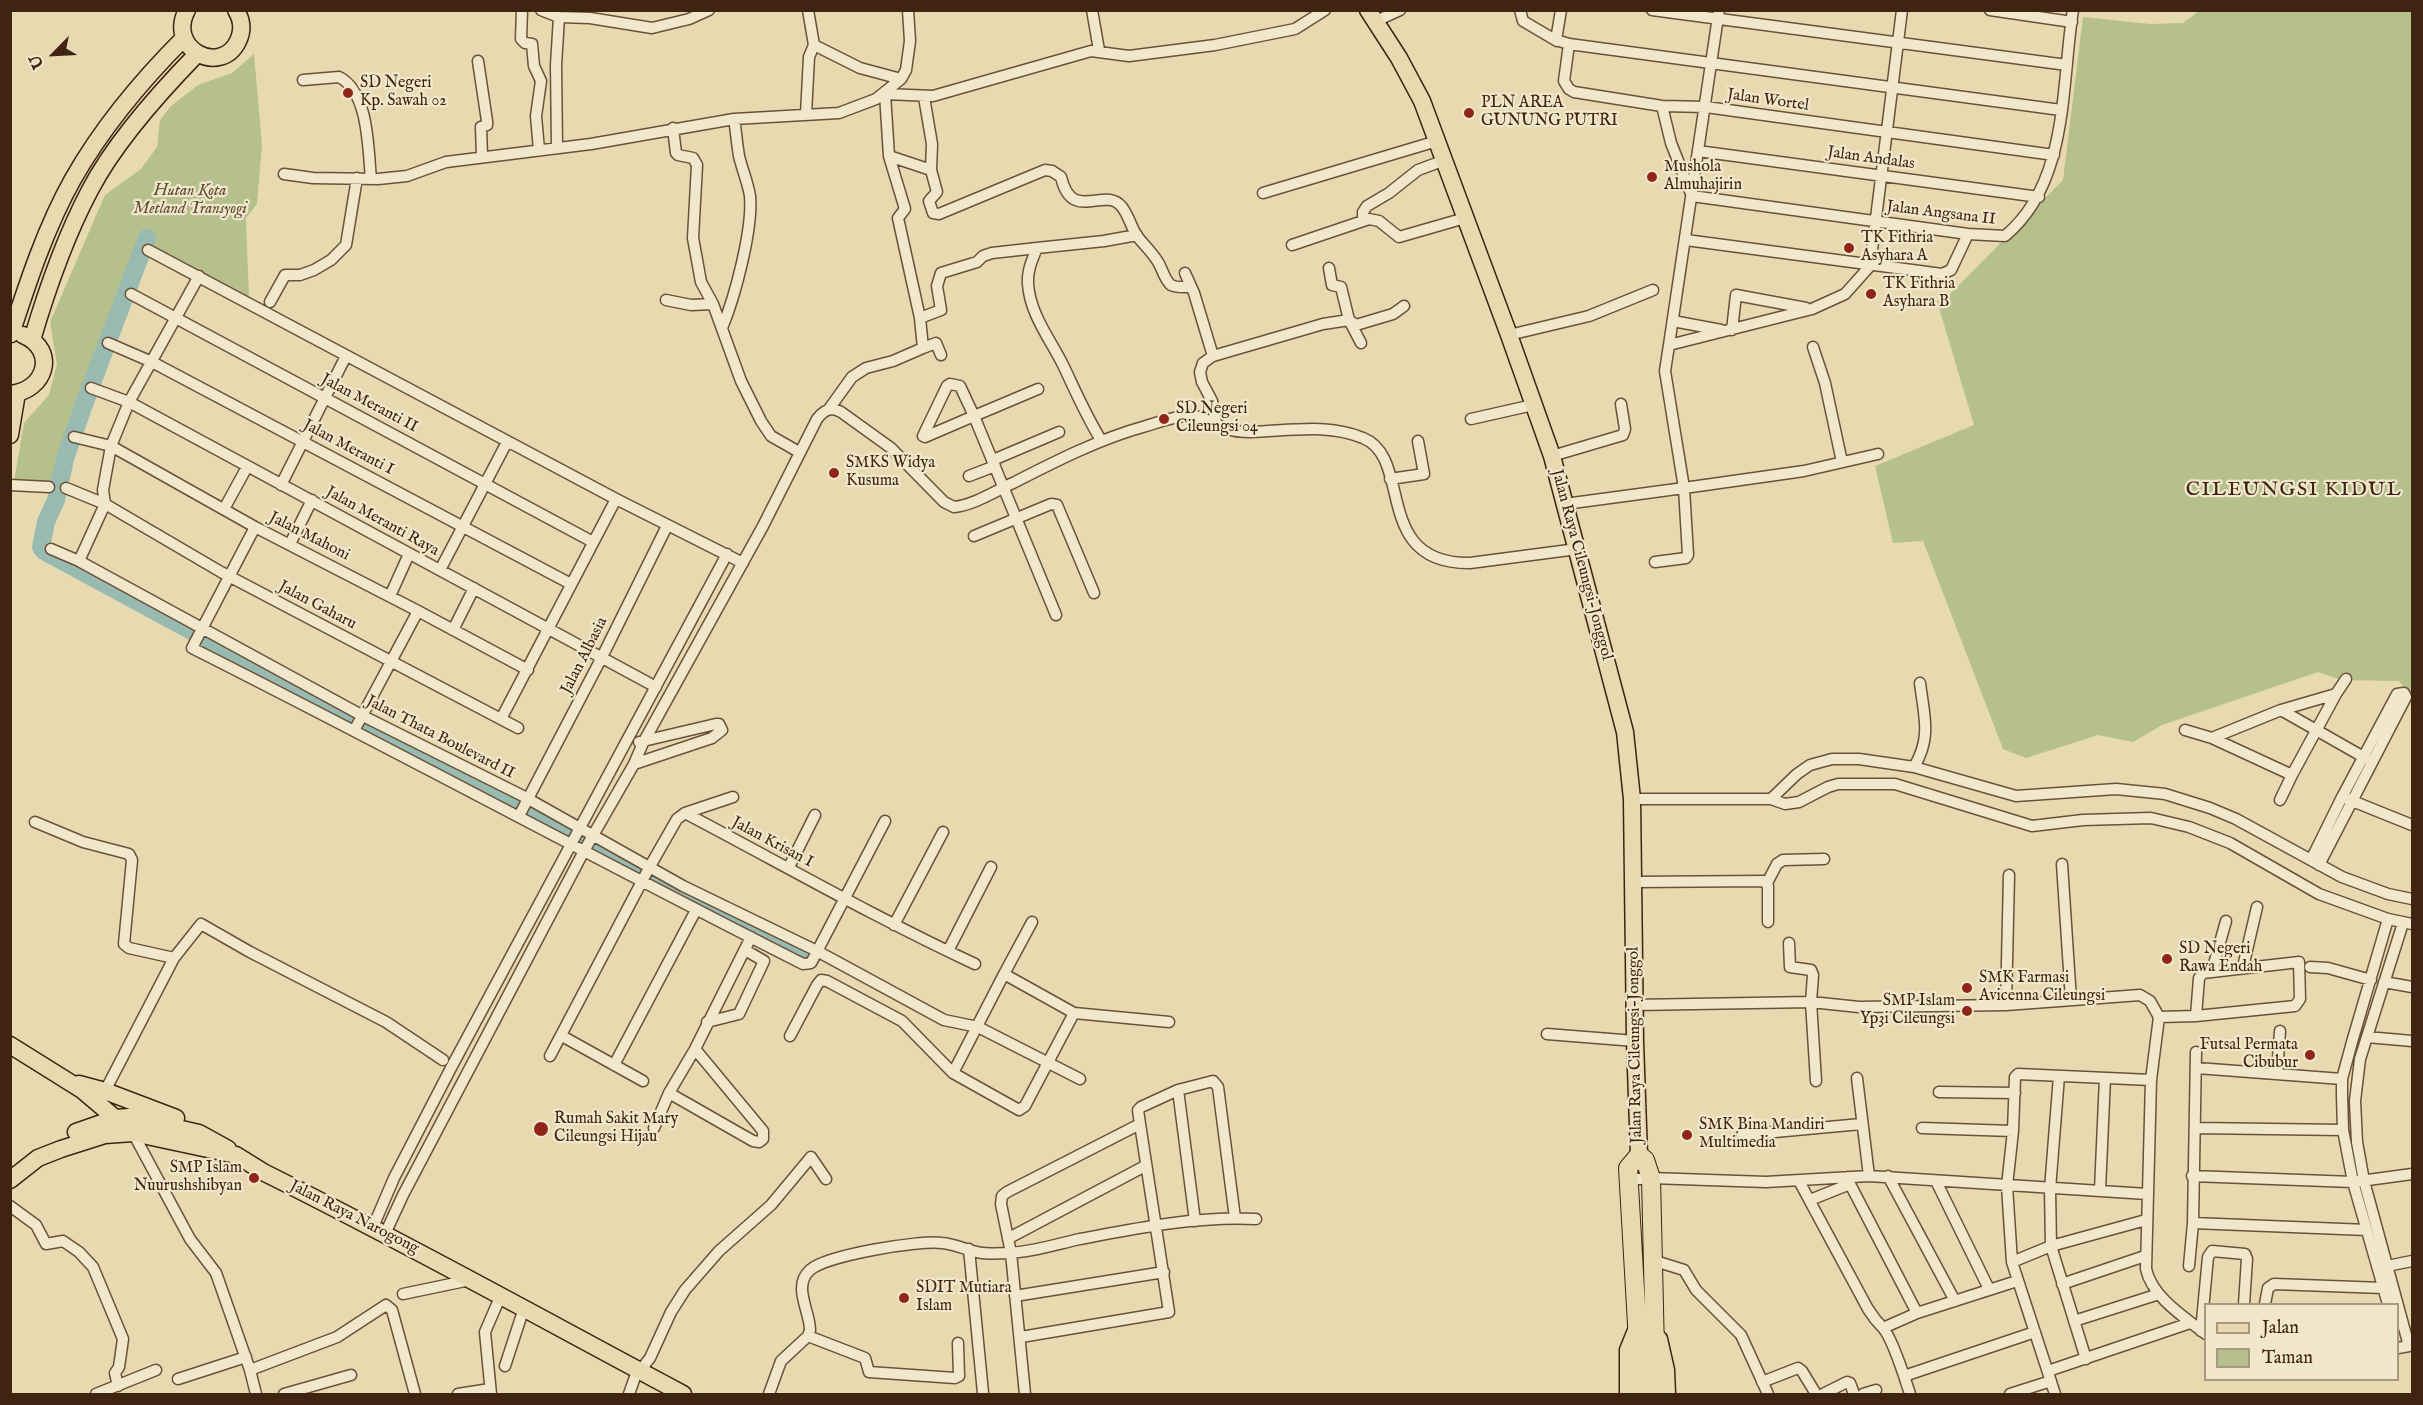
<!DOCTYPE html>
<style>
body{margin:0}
#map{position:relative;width:2423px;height:1405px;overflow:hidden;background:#e8dab0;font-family:"IM FELL English",serif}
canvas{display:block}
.frame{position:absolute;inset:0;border:12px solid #3f2411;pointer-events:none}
.legend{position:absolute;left:2204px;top:1303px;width:195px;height:78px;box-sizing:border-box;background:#f0e7cc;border:2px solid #a99981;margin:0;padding:8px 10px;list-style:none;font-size:18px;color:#3f2411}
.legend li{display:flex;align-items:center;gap:12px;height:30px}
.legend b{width:30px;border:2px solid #a99981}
.north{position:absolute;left:24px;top:24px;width:60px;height:60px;-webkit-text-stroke:4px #f0e7cc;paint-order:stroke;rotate:246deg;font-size:16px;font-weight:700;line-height:24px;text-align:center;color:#3f2411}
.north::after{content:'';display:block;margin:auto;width:21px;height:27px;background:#3f2411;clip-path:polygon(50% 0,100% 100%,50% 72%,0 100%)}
</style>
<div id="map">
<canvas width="2423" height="1405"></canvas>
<div class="frame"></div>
<ul class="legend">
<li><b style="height:8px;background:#e8dab0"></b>Jalan</li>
<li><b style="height:16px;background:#b5c08c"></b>Taman</li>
</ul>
<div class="north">U</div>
</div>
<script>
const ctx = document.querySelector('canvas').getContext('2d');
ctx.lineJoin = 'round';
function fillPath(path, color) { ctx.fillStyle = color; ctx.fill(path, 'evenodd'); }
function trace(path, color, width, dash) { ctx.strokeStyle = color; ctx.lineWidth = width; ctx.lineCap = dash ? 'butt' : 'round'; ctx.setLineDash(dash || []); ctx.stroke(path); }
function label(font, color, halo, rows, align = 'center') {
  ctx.font = font + ' "IM FELL English",serif'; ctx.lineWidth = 4.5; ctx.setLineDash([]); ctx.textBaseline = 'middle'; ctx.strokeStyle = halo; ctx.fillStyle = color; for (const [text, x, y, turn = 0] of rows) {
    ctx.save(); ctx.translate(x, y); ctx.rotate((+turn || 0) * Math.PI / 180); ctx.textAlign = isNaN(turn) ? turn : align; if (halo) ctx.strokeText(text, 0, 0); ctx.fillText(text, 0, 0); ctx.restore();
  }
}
const green = new Path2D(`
 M 2199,11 L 2412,11 L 2412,698 L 2399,681 L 2341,680 L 2318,672 L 2162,725 L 2133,742 L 2098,735 L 2026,758 L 2003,749 L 1923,541 L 1893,543 L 1875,466 L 1974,425 L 1937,301 L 1948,296 L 2063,180 L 2083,17 L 2150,24 L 2183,23 Z
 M 254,54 L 262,145 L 257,204 L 246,218 L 249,299 L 138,239 L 56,486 L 14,481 L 24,423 L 49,395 L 57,364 L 50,322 L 105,195 L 141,169 L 157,147 L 160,120 L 171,106 L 198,85 L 232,73 Z`);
const river = new Path2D(`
 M 147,238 L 83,407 L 65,459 L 56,500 L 46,522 L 41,547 L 44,551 L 367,726 L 811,959`);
const street = new Path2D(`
 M 522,10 L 521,39 L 525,43 L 532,44 L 534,66 L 541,81 L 536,116 L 539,150
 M 541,10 L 559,17 L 590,18 L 652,28 L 689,19 L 709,10
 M 1092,10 L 1099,50
 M 1520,10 L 1523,21 L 1557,41
 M 1561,10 L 1556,40 L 1569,44 L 1564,81 L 1569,89 L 1574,92 L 1662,106 L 1706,107 L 2054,155
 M 1652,10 L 2067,65
 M 1990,10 L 2072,22
 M 1376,21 L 1400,10
 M 1569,44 L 2061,110
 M 814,45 L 860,68 L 901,79
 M 478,61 L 487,121 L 487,125 L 481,127 L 482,156
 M 303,80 L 339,77 C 369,92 368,149 371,179
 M 885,94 L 933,96 L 1091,51 L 1129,56 L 1215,45 L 1295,29 L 1325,10
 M 924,97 L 932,144 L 931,170 L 937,192 L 929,201 L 933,213 L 939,214 L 1045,170 L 1052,171 L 1061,177 C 1072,224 1105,185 1122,207 C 1129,216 1131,227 1137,236 C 1144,245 1152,252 1158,262 C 1162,268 1165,281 1171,285 C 1176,288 1184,287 1190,287
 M 1662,106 L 1671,143 L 1692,196 L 1968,234 L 2005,236 C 2069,183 2061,86 2073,10
 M 806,114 L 809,57 L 814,45 L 808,10
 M 673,128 L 676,153 L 678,155 L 693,158 L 697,165 L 693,238 L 701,282 L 713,304 L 741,381 L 761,421 L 771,436 L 799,452
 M 557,148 L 556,65 L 559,17
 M 1698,151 L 2039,197
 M 889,156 L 931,170
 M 284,174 L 313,178 L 378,179 L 407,176 L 446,162 L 591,144 L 734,119 L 839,113 L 876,99 L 901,79 L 906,70 L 910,41 L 908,10
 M 1263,193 L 1437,141
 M 1363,221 L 1363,212 L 1367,206 L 1389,193 L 1418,170 L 1445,160
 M 1686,240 L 1942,274 L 1951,270 L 1968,234
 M 1292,245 L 1369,219 L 1379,221 L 1399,237 L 1465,218
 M 148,250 L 616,499 L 501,719
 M 1329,268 L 1332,285 L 1341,287 L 1349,320 L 1356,325 L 1393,314 L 1404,306
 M 1185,273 L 1194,293 L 1213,356
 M 131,294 L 593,542
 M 666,300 L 691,305 L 713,304
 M 270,302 L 285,275 L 300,275 L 314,270 L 331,260 L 346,245 L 357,178
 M 920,318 L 941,310 L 937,286 L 941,273 L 977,262 L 983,256 L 992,253 L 1037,248
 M 1673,321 L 1721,330
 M 722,328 C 735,297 753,229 750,196 C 748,183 742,169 739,156 C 737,144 736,131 734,119
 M 1732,330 L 1736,295 L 1806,308
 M 1509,335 L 1589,316 L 1653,290
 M 108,343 L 152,362 L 571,584
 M 1669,345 L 1719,10
 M 1813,347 L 1825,383 L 1842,462
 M 923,348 L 936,343 L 941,355
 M 91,388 L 129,402 L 656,687
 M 829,409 L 852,377 L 866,368 L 893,361 L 923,348 L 920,318 L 898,218 L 905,209 L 889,156 L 885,94
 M 1471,419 L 1533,405
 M 1216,423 L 1212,401 L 1202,382 L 1200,372 L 1203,363 L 1213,356 L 1323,324 L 1349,320 L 1361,343
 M 923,436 L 925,437 L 974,416 L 1056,615
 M 923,436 L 947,386 L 950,384 L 960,386 L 974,416 L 1038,389
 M 74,437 L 111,446 L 255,527 L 418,611 L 528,670
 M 1101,440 C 1086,416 1075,390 1063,365 C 1050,339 1030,314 1028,284 C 1027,271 1032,260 1037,248 L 1104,241 L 1137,235
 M 1552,456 L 1623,435 L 1625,429 L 1621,404
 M 993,460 L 1059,432
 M 969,476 L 995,466
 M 1390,479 L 1424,474 L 1418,441
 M 10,485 L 49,487
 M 281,485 L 346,356
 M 66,488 L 105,504 L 221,572 L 518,728
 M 616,499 L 743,563
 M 1565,504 L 1684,488 L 1665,371 L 1669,345 L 1812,309 L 1845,294 L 1870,266 L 1902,10
 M 224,509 L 247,467
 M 255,527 L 192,648 C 397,751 599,861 803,964 L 811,963 L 885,821
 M 974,536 L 1051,504 L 1057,505 L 1094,593
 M 290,544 L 312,500
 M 51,549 L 79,561 L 363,716 L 523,796 L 683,886 L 817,951 L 944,1020 L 978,1027 L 1080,1079
 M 79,561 L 105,504 L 103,490 L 111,446 L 129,402 L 199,276
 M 1655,562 L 1686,558 L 1688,555 L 1684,488 L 1804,471 L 1878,454
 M 440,570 L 507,442
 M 390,596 L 409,554
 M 453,630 L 474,588
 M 2336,694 L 2346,679
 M 2281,710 L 2336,694 L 2292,775
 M 355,729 L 418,611
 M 2185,730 L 2212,738 L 2281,710 L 2367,759
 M 2212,738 L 2292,775 L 2280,800
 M 634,764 L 712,738 L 722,730 L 719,724 L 716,724 L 639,742
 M 1914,767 C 1932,737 1924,716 1920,683
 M 2345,798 L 2412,825
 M 1632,799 L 1771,799 L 1785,804 L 1799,802 L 1828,787 L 1838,784 L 1895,784 L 2032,826 L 2083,820 L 2151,818 L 2189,827 L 2230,843 L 2319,894 L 2388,919 L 2412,924
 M 1771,799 L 1797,774 L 1810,765 L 1832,759 L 1859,759 L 1914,767 L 2016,796 L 2116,789 L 2165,794 L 2210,808 L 2236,819 L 2342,877 L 2388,894 L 2412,899
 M 685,813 C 782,864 876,918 975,964
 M 519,816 L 602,657 L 667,526
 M 35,822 L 83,842 L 129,854 L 132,860 L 124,944 L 129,948 L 174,958
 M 2311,860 L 2342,797 L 2397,694 L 2404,693 L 2406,697 L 2319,865
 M 2062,864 L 2071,1000
 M 789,867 L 815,815
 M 1634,882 L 1764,881 L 1768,886 L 1768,922
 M 1767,883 L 1777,864 L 1783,860 L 1824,859
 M 894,925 L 943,832
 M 1789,943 L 1790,967 L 1811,970 L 1813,975 L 1811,1002 L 1816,1081
 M 948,951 L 991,867
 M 2243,967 L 2257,907
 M 2310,967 L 2328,968 L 2371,980
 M 2212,971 L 2226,921
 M 1004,974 L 1032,922
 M 2384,982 L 2412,987
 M 1635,1005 L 1811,1002 L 1859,1007 L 2006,1005 L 2140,995 L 2150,1001 L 2159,1017 L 2196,1016 L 2295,1006 L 2300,999 L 2299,962 L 2203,973 L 2199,978 L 2196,1016
 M 2006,1005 L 2009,875
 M 2159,1017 L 2151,1080 L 2146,1269 C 2152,1297 2184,1317 2206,1334
 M 707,1022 L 739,1014 L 764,961 L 745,950
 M 1547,1034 L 1635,1041
 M 562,1036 L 643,1081
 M 790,1036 L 817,985 L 821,980 L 827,981 L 902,1021 L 953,1073 L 1019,1110 L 1025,1106 L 1074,1013 L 1169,1022
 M 2367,1037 L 2412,1041
 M 2196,1052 L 2193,1223 L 2367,1230
 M 550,1056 L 649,868 L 677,819 L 685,813 L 733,797
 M 614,1065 L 696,910
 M 2197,1068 L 2342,1079
 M 953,1073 L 1004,974 L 1074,1013
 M 2277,1073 L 2280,1031
 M 2059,1076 L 2050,1189 L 2051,1246 L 2146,1220
 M 1857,1078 L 1869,1176
 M 1178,1090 L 1195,1221
 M 105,1091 L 174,958 L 201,924 L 250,952 L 386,1022 L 443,1060
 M 1939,1092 L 2015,1093
 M 669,1093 L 753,1141 L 759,1142 L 763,1139 L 763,1131 L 695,1049
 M 654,1128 L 669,1093 L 695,1049 L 751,937
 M 1922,1128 L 2013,1131
 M 2196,1128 L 2343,1130
 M 133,1133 L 190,1239 L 216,1273 L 250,1370 L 256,1394
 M 1742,1135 L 1861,1124
 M 1888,1176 L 1955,1301
 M 2192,1176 L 2353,1182 L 2412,1174
 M 1848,1177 L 1850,1184 L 1917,1313
 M 1628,1180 L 1651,1178 L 1766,1182 L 1869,1176 L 2147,1194
 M 1799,1181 L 1868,1309 C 1873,1317 1877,1322 1883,1328 C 1893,1339 1905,1379 1910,1394
 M 1936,1181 L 1989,1289
 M 2100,1190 L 2105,1078
 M 1810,1200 L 1850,1184
 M 10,1206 L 36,1225 L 46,1244 L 63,1241 L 79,1252 L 93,1267 L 123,1339 L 119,1367 L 115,1373 L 118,1386
 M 373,1227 L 394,1178 L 452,1066 L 727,554
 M 385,1234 L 403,1195 L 584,851 L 634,764 L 643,743 L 763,526 L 817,419 C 824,410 831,406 841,412 L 891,448 L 944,502 L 954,507 C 974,505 995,491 1013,483 C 1056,461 1099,439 1146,426 C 1159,422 1172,417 1186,416 C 1202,414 1214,425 1228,429 C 1235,432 1244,432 1251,432 C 1288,431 1328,423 1363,438 C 1414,458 1371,564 1470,563 L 1577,549
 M 1009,1238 L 1145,1166
 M 969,1249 L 983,1393
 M 1652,1260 L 1684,1270 L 1696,1290 L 1741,1335 L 1768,1394
 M 2012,1262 L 2051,1246 L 2086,1359
 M 2189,1266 L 2193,1223
 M 2387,1266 L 2412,1261
 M 2062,1284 L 2145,1256
 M 403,1294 L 470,1280
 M 1015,1296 L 1164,1272
 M 2265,1304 L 2268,1288 L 2274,1284 L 2383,1288
 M 2388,1304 L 2353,1182 L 2343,1130 L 2342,1095 L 2342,1079 L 2352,1042 L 2388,919
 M 2074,1321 L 2159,1294
 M 1883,1328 L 1917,1313 L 2017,1281
 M 2201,1331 L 2208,1257 L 2212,1251 L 2245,1254 L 2247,1259 L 2244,1304
 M 808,1336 L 865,1358 L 869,1372 L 955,1378 L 959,1376 L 958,1343
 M 1021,1337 L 1169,1312 L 1140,1124
 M 2398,1348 L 2409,1346 L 2364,1181 L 2357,1142 L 2355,1101 L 2360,1059 L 2403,923
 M 505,1366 L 524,1308
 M 250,1370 L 337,1337 L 386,1305 L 392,1310 L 415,1394
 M 2048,1371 L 2190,1323
 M 1904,1376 L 2035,1332
 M 178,1379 L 246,1357
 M 1762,1382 L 1798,1368 L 1802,1371 L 1816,1394
 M 96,1394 L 156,1370
 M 284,1394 L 351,1375
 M 458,1394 L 490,1389
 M 491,1394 L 485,1332 L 501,1295
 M 629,1394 L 635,1377 L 650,1358 L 671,1312 L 685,1290 L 719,1251 L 771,1205 L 811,1157 L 826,1179
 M 769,1394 L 781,1361 L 808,1336 L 810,1330 C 810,1311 792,1286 810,1270 C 827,1255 919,1240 942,1243 C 956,1244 968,1251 982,1253 C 990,1254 1000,1253 1009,1253 C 1033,1252 1057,1244 1080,1239 C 1138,1228 1197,1216 1256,1219
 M 1025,1394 L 1011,1253 L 1001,1204 L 1002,1196 L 1007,1192 L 1140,1124 L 1138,1110 L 1141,1107 L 1178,1090 L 1213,1081 L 1218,1087 L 1235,1218
 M 1823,1394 L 1847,1382 L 1850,1383 L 1854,1394
 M 1863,1394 L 1876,1390
 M 2010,1394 L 2051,1381
 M 2055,1394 L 2012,1262 L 2007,1186 L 2013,1131 L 2015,1077 L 2018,1074 L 2151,1080`);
const primary = new Path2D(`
 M 187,10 C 166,49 221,77 238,41 C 243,31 242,20 236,10
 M 1368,10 L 1399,58 L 1422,101 L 1509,335 L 1552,456 L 1625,732 L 1632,799 L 1635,1041 L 1639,1155
 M 11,334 C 28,282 46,227 73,179 C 102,128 142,80 184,38
 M 32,340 C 47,289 65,237 90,190 C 115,142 159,93 197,54
 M 10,394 C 46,391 58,350 23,335
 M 10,435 L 17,393
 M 10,1045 L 82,1090 L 121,1123
 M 79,1084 L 105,1091 L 176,1118
 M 76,1132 L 116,1118 L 129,1117 L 199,1133 L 228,1149
 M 10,1180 L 38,1158 L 61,1149 L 105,1135 L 133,1133 L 236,1155 L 265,1173 C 406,1243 544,1320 683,1394
 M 1659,1339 L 1666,1370 L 1667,1394
 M 1628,1394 L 1628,1350 L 1637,1328`);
const highway = new Path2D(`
 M 1641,1394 L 1628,1168 L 1639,1155 L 1645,1160 L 1651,1178 L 1656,1394`);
const markers = [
 [348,93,6,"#8f2418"],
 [1469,113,6,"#8f2418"],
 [1652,177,6,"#8f2418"],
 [1849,248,6,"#8f2418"],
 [1871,294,6,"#8f2418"],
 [1164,419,6,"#8f2418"],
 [834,473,6,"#8f2418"],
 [2167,959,6,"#8f2418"],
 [1967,988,6,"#8f2418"],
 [1967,1011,6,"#8f2418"],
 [2310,1055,6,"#8f2418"],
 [541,1129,8,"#8f2418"],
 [1687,1135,6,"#8f2418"],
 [254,1178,6,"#8f2418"],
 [904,1298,6,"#8f2418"]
];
const poiNames = [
 ["SD Negeri",360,84],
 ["Kp. Sawah 02",360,102],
 ["PLN AREA",1481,104],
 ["GUNUNG PUTRI",1481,122],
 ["Mushola",1664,168],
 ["Almuhajirin",1664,186],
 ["TK Fithria",1861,239],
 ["Asyhara A",1861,257],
 ["TK Fithria",1883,285],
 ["Asyhara B",1883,303],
 ["SD Negeri",1176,410],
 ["Cileungsi 04",1176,428],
 ["SMKS Widya",846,464],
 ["Kusuma",846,482],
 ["SD Negeri",2179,950],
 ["Rawa Endah",2179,968],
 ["SMK Farmasi",1979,979],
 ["Avicenna Cileungsi",1979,997],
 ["SMP Islam",1955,1002,"right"],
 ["Yp3i Cileungsi",1955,1020,"right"],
 ["Futsal Permata",2298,1046,"right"],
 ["Cibubur",2298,1064,"right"],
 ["Rumah Sakit Mary",554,1120],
 ["Cileungsi Hijau",554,1138],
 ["SMK Bina Mandiri",1699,1126],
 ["Multimedia",1699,1144],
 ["SMP Islam",242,1169,"right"],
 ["Nuurushshibyan",242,1187,"right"],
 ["SDIT Mutiara",916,1289],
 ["Islam",916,1307]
];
const streetNames = [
 ["Jalan Wortel",1768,101,8],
 ["Jalan Andalas",1871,159,8],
 ["Jalan Angsana II",1941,214,7],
 ["Jalan Meranti II",369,404,28],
 ["Jalan Meranti I",348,448,28],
 ["Jalan Meranti Raya",382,522,29],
 ["Jalan Mahoni",309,537,27],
 ["Jalan Raya Cileungsi-Jonggol",1581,565,75],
 ["Jalan Gaharu",317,606,28],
 ["Jalan Albasia",585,656,-63],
 ["Jalan Thata Boulevard II",440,738,27],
 ["Jalan Krisan I",772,843,28],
 ["Jalan Raya Cileungsi-Jonggol",1636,1045,-91],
 ["Jalan Raya Narogong",354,1218,27]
];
const parkNames = [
 ["Hutan Kota",190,192],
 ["Metland Transyogi",190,210]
];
const quarterNames = [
 ["CILEUNGSI KIDUL",2294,491]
];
fillPath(green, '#b5c08c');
trace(river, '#98bab1', 18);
trace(street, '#695239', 13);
trace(primary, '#3f2411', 19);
trace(highway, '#3f2411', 20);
trace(street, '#f0e7cc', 10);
trace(primary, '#e8dab0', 16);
trace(highway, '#e8dab0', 18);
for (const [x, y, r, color] of markers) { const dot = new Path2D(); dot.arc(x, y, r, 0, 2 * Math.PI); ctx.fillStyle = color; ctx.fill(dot); trace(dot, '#f0e7cc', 2); }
label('16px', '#3f2411', '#f0e7cc', poiNames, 'left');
label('16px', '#3f2411', '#f0e7cc', streetNames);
label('italic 16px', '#5c4b30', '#f0e7cc', parkNames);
ctx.letterSpacing = '1.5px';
label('20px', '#3f2411', '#f0e7cc', quarterNames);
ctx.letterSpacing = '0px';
</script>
